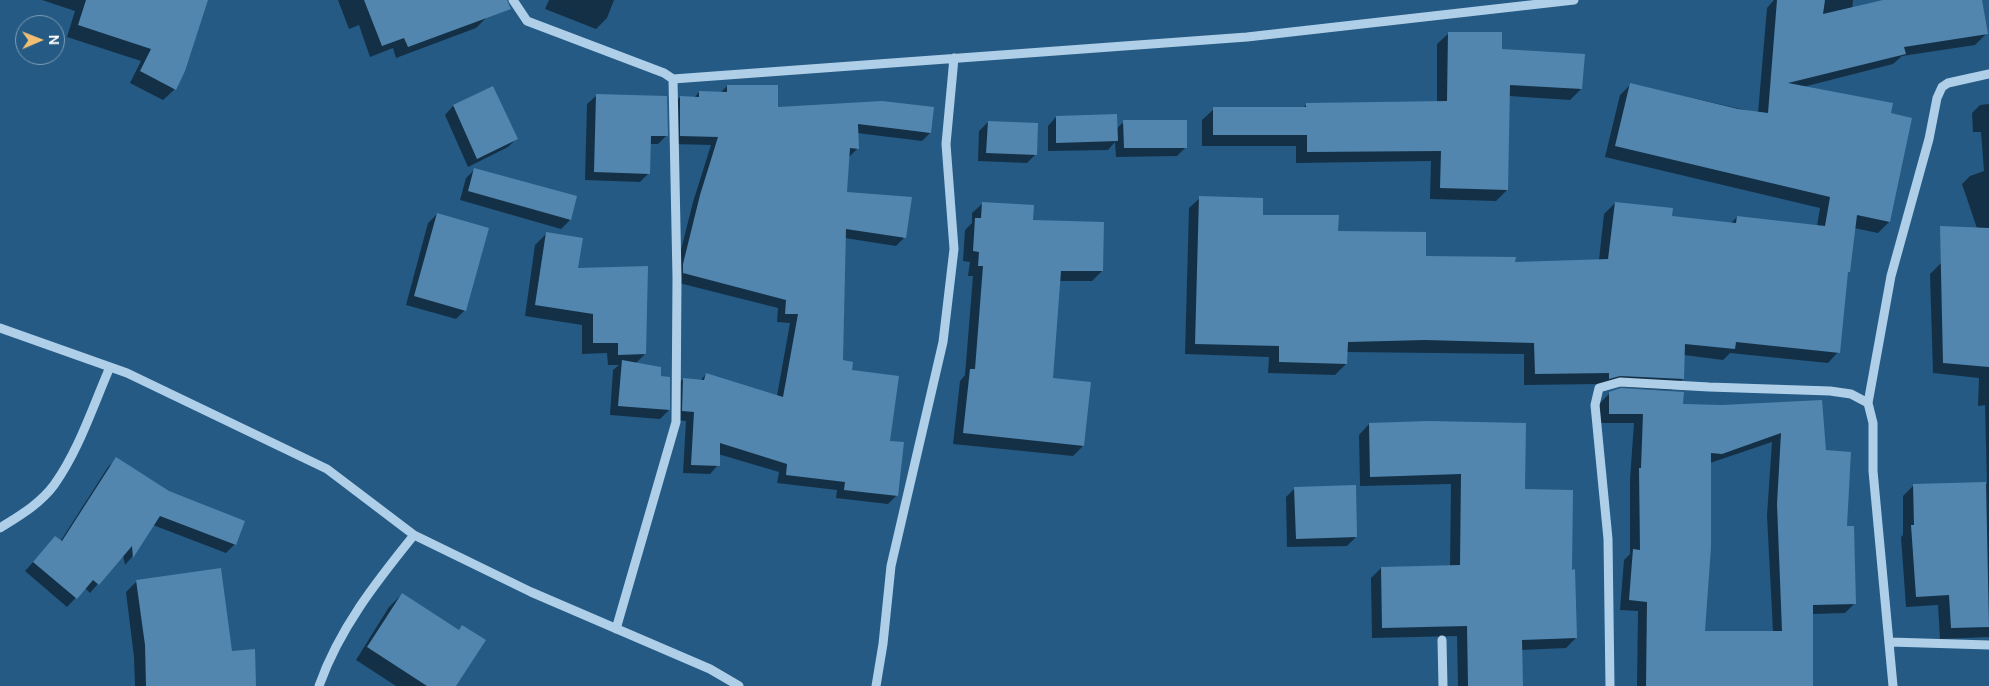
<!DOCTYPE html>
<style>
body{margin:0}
#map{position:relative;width:1989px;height:686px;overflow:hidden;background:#255a84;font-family:"DM Sans",sans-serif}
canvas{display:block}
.north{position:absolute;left:15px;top:15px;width:50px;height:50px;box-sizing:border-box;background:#255a84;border:1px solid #7c9cb5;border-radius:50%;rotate:89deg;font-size:14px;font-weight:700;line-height:20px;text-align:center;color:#fff}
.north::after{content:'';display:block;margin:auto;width:18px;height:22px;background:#f1be73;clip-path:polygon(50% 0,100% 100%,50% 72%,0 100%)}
</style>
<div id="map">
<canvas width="1989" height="686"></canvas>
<div class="north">N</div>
</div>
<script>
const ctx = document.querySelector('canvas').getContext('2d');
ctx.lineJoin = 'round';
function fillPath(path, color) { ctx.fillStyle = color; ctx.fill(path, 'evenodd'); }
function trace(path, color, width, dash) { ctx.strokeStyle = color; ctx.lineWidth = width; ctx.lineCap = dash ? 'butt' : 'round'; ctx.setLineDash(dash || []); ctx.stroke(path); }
const shadow = new Path2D(`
 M 42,0 L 206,0 L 175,89 L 163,100 L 130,83 L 141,61 L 67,37 L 75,11 Z
 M 338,0 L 480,0 L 487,17 L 476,28 L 396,58 L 393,48 L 370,57 L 359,25 L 349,29 Z
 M 549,0 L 614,0 L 607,18 L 596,29 L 545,9 Z
 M 1774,0 L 1853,0 L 1852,9 L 1889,0 L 1981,0 L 1986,34 L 1975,45 L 1902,56 L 1893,64 L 1803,87 L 1889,114 L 1889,222 L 1878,233 L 1854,228 L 1849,271 L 1846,274 L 1838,352 L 1828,363 L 1730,353 L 1723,360 L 1684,355 L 1683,379 L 1672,390 L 1609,386 L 1598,389 L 1598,384 L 1524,385 L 1524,354 L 1346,352 L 1346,364 L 1335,375 L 1268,373 L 1269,357 L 1185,354 L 1189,208 L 1200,198 L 1262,216 L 1337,232 L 1424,257 L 1514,263 L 1599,260 L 1604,214 L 1615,203 L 1671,217 L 1731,223 L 1737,217 L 1817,226 L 1820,208 L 1605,157 L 1620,95 L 1631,84 L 1758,113 L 1767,8 Z
 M 1449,33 L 1501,50 L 1581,89 L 1570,100 L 1509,96 L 1507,190 L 1496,201 L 1430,199 L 1431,161 L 1296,163 L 1296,146 L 1202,146 L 1202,120 L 1214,109 L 1302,109 L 1307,104 L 1437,103 L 1437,44 Z
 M 727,86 L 777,109 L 930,133 L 922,141 L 857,133 L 858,148 L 849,157 L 846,194 L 904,238 L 896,246 L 845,238 L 842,361 L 850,371 L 889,442 L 897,495 L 888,504 L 836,498 L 837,490 L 777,483 L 779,472 L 718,454 L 718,465 L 710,474 L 683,473 L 686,421 L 674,420 L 674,388 L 683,379 L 700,381 L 706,374 L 777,396 L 790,323 L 777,322 L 778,308 L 675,282 L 675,274 L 693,202 L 711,145 L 672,144 L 671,106 L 680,97 L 694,98 L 699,92 L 720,93 Z
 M 493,87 L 517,138 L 508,147 L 468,167 L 445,115 L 453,106 Z
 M 596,96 L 667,135 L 658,144 L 650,144 L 649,173 L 640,182 L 585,180 L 587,104 Z
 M 1989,104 L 1989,241 L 1982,243 L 1962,184 L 1970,176 L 1984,171 L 1981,132 L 1973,132 L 1972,113 L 1980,105 Z
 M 1056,117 L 1116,129 L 1124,122 L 1186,147 L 1177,156 L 1116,157 L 1115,142 L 1108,150 L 1048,151 L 1048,126 Z
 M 988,122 L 1036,154 L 1027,163 L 978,161 L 979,131 Z
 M 475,169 L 575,197 L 570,220 L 561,229 L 460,200 L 466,178 Z
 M 983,203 L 1031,221 L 1102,271 L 1092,281 L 1059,281 L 1052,379 L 1083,446 L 1073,456 L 953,444 L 960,381 L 965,375 L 973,276 L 968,276 L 970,262 L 963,261 L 965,230 L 972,223 L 972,213 Z
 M 437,214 L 465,310 L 456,319 L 406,305 L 428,223 Z
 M 546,234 L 645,354 L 635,364 L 660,377 L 669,378 L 669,410 L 660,419 L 610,415 L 613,370 L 619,365 L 608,365 L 607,353 L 582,354 L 582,325 L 525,316 L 535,245 Z
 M 1989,262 L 1989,637 L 1940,639 L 1938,605 L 1906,607 L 1901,537 L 1903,535 L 1903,496 L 1914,485 L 1987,484 L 1985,405 L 1978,406 L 1979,378 L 1933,373 L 1930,274 L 1941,263 Z
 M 1610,393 L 1682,405 L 1722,406 L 1824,452 L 1846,527 L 1855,603 L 1845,613 L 1812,614 L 1812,686 L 1637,686 L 1638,611 L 1620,610 L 1624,560 L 1630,554 L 1630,479 L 1634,423 L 1600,423 L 1600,403 ZM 1772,442 L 1767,515 L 1773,632 L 1703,632 L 1710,463 Z
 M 1369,424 L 1524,490 L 1571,571 L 1576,638 L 1566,648 L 1521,650 L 1522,686 L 1458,686 L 1457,636 L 1372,638 L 1371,578 L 1381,568 L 1450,567 L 1451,484 L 1360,486 L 1359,435 Z
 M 117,458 L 235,544 L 226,553 L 153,525 L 132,557 L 125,565 L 123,555 L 90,593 L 85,588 L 67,607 L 25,571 L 55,538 L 60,542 L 108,467 Z
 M 1295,488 L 1356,537 L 1347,546 L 1287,547 L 1286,497 Z
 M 137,581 L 231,652 L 255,686 L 135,686 L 134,657 L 126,592 Z
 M 402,594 L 458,631 L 455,686 L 396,686 L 356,660 L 389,607 Z`);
const building = new Path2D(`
 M 86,0 L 208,0 L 185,71 L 176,90 L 140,71 L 151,49 L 78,25 Z
 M 364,0 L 507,0 L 511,9 L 408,47 L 404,38 L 382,46 Z
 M 1777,0 L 1825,0 L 1823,14 L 1883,0 L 1982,0 L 1988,34 L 1904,47 L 1906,54 L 1788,83 L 1893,103 L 1891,113 L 1912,118 L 1890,222 L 1857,215 L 1850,272 L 1848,272 L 1840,353 L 1736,342 L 1735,349 L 1685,344 L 1684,379 L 1620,376 L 1609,379 L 1609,373 L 1535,374 L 1534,343 L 1425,340 L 1348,342 L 1347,364 L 1279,362 L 1279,346 L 1195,344 L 1199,196 L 1263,198 L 1263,215 L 1339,215 L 1338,231 L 1426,232 L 1426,256 L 1516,257 L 1515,262 L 1608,259 L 1615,202 L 1673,208 L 1672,216 L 1736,223 L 1737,216 L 1825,226 L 1830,197 L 1615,146 L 1630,83 L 1738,109 L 1768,113 Z
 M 1448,32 L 1502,32 L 1502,49 L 1585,54 L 1582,89 L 1510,85 L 1508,190 L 1440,188 L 1441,151 L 1307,152 L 1307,135 L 1213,135 L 1213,107 L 1306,107 L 1306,103 L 1447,101 Z
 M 727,85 L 778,85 L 778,107 L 882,101 L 934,107 L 931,133 L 858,124 L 859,149 L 850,148 L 847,192 L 912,197 L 906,238 L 846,229 L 843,360 L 853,362 L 852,370 L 899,376 L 890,441 L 904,442 L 898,496 L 844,490 L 845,482 L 786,475 L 787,464 L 720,443 L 720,466 L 691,465 L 694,412 L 682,411 L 683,378 L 704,380 L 706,373 L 783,397 L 798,314 L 785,314 L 786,300 L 683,273 L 683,264 L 700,195 L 718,137 L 680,136 L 680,96 L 699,97 L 699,91 L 727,92 Z
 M 493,86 L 518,139 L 477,159 L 453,105 Z
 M 596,94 L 667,96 L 668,136 L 651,136 L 650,174 L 594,172 Z
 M 1117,114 L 1118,141 L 1056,143 L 1056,116 Z
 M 1123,120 L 1187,120 L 1187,148 L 1124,148 Z
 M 988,121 L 1038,123 L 1037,155 L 986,153 Z
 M 474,168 L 577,196 L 571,220 L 468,191 Z
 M 982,202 L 1034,205 L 1033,220 L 1104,222 L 1103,271 L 1061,271 L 1053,378 L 1091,382 L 1084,446 L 963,433 L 970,369 L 975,369 L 983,266 L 978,266 L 979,252 L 973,251 L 975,218 L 981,218 Z
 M 437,213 L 489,228 L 466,311 L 414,296 Z
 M 1940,226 L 1989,228 L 1989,367 L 1943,363 Z
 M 546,232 L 583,238 L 578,268 L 648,266 L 646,354 L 618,355 L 618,343 L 593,343 L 593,314 L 535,305 Z
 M 622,360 L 661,367 L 661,376 L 670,377 L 670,410 L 618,406 Z
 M 1621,388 L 1684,392 L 1683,404 L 1722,405 L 1822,400 L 1826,450 L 1851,452 L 1847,526 L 1854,526 L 1856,604 L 1813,605 L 1813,686 L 1646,686 L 1647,602 L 1629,600 L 1633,549 L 1640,550 L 1639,468 L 1641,468 L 1643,414 L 1609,414 L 1609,392 ZM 1781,433 L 1777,504 L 1782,631 L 1705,631 L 1711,547 L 1711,453 L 1722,454 Z
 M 1428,421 L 1526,423 L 1525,489 L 1573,490 L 1572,570 L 1575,569 L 1577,638 L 1522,640 L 1523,686 L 1468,686 L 1467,626 L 1382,628 L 1381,567 L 1460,565 L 1461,474 L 1370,477 L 1369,423 Z
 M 116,457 L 169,491 L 245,521 L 236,545 L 160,516 L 133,558 L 132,546 L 99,585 L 93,580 L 77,599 L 33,562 L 55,536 L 62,541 Z
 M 1986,482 L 1989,627 L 1951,628 L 1949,595 L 1916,597 L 1911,525 L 1914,525 L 1913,484 Z
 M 1356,485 L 1357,537 L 1296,539 L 1294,487 Z
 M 221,568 L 232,651 L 255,649 L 256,686 L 146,686 L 145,645 L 136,580 Z
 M 402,593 L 459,630 L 462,625 L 486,640 L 456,686 L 427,686 L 367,647 Z`);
const minor = new Path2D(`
 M 513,0 L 527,21 L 664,73 L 673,79 L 677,278 L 676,422 L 616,629
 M 673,79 L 1247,37 L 1574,0
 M 0,328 L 127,373 L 327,469 L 414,535 L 531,592 L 710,669 L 739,686
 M 1868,403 L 1891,276 L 1929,139 L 1937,98 L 1942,87 L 1948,83 L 1989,74
 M 0,528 C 19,516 40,504 54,485 C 79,450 93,406 110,367
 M 1442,640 L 1443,686
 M 1890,642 L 1989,645
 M 319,686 C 339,629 376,582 414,535
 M 876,686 L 883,644 L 891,566 L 943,342 L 954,249 L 946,144 L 954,58
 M 1610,686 L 1608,539 L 1595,405 L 1599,388 L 1620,382 L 1709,387 L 1830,391 L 1851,394 L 1868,403 L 1873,423 L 1873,471 L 1893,686`);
fillPath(shadow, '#0007');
fillPath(building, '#5286ae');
trace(minor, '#afcfe8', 9);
</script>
